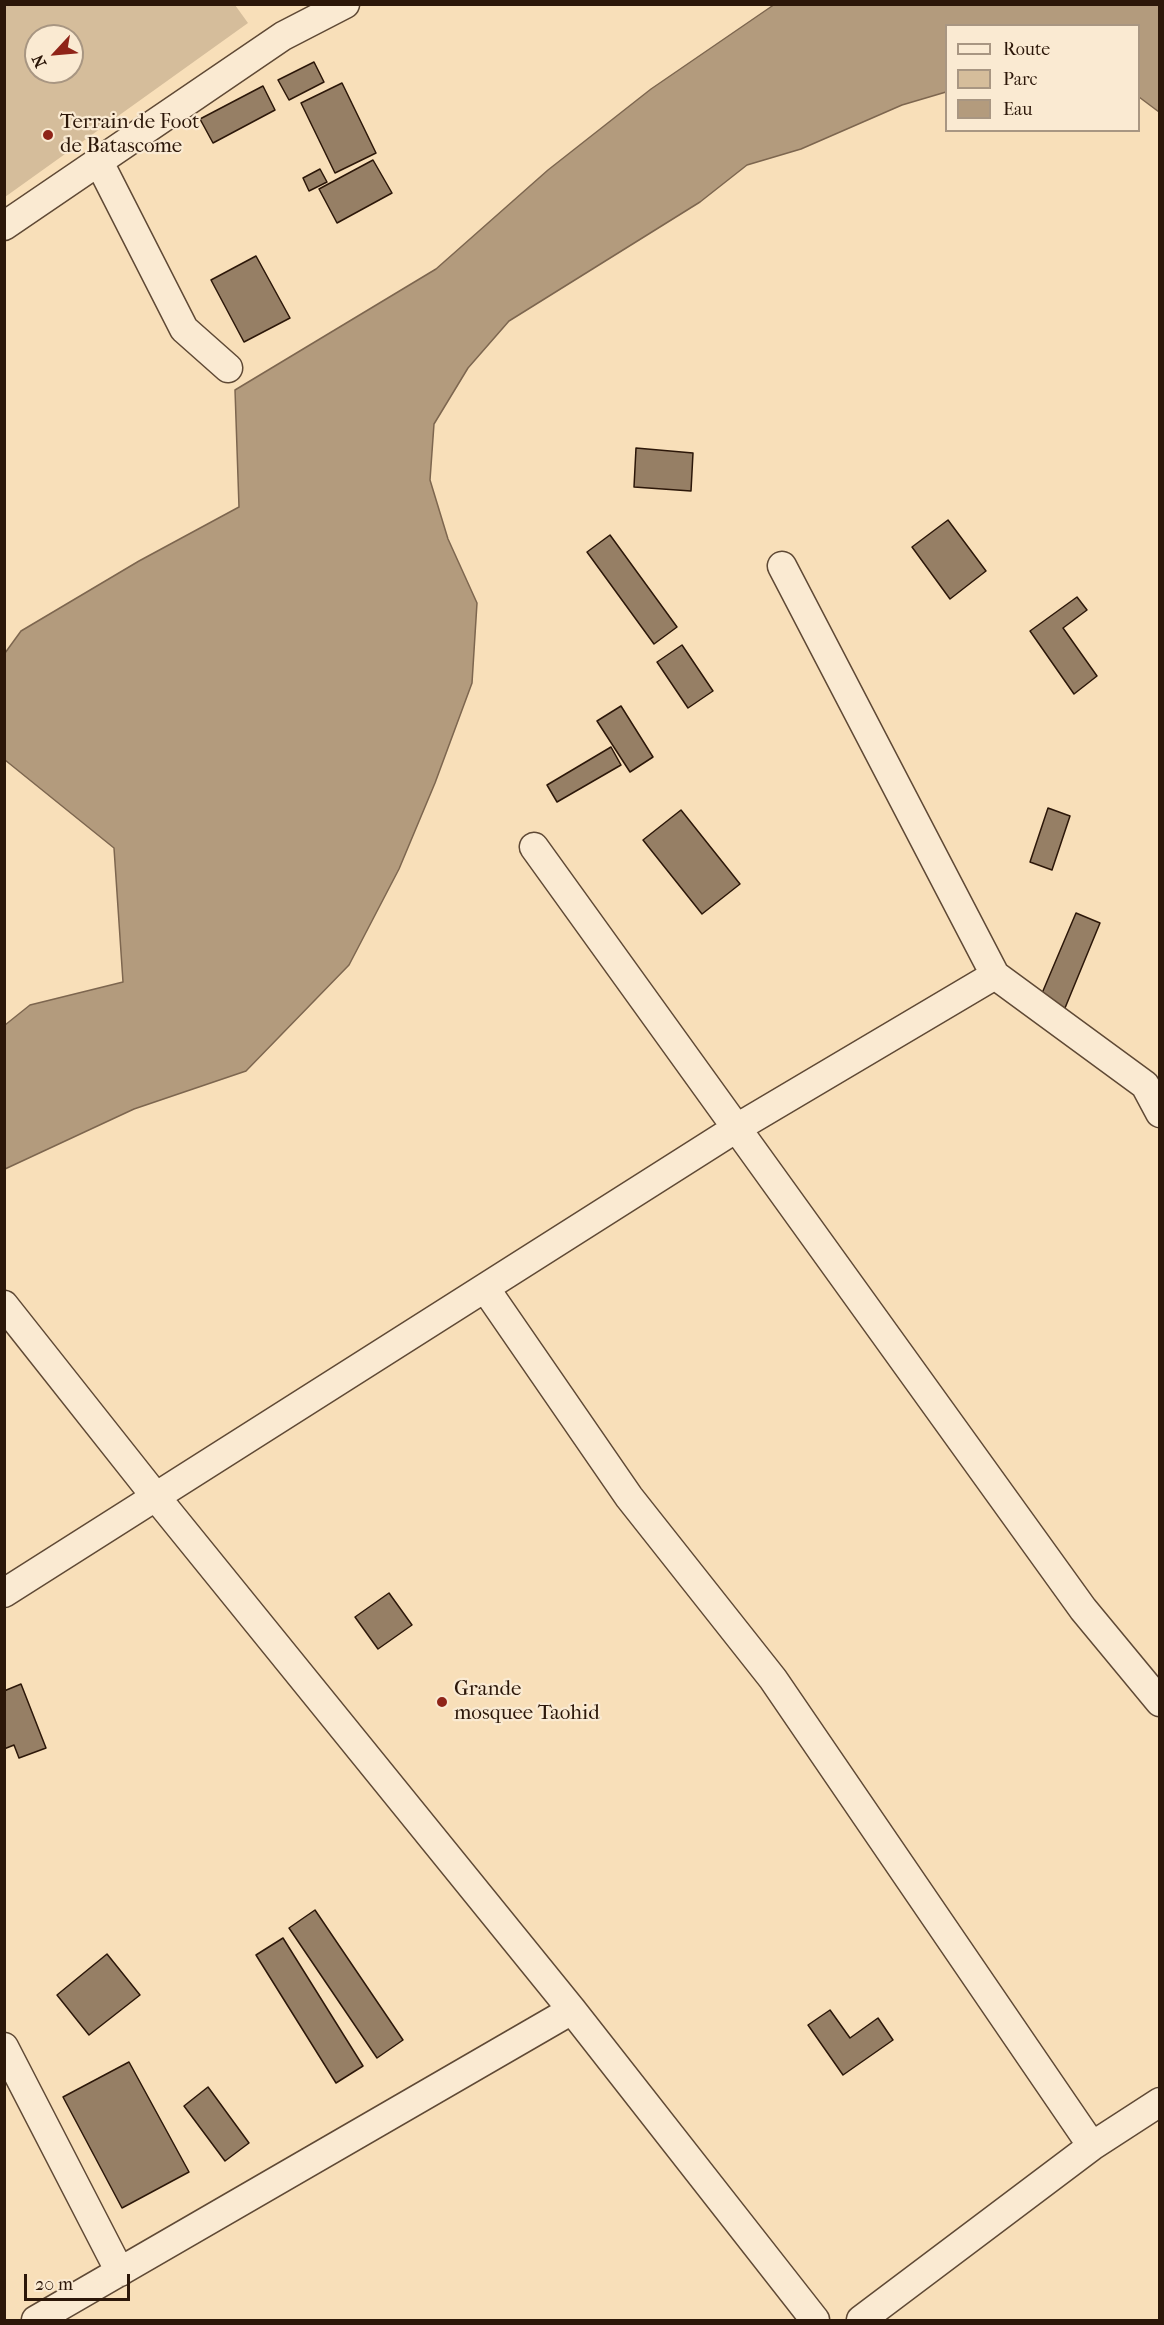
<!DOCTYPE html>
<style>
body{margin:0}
#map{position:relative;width:1164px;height:2325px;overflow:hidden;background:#f8dfb9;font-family:"IM FELL French Canon",serif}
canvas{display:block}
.frame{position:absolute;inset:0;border:6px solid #2c1709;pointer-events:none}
.legend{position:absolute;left:945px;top:24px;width:195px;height:108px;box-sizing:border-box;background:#faead2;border:2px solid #a89682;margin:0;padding:8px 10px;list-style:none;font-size:18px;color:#2c1709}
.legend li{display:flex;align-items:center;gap:12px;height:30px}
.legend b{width:30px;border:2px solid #a89682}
.north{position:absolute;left:24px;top:24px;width:60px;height:60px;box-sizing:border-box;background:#faead2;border:2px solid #a89682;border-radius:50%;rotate:244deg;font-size:16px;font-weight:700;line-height:24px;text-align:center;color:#2c1709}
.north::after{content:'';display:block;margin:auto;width:21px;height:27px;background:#8f2418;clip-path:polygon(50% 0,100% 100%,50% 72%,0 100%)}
.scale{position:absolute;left:24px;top:2274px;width:106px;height:27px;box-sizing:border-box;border:3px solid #2c1709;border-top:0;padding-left:8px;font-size:18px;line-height:21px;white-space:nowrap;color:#2c1709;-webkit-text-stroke:4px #faead2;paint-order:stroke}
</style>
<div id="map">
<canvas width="1164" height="2325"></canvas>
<div class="frame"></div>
<ul class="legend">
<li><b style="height:8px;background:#faead2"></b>Route</li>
<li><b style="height:16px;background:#d5bd9b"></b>Parc</li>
<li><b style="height:16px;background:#b39b7d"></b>Eau</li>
</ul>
<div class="north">N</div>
<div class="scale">20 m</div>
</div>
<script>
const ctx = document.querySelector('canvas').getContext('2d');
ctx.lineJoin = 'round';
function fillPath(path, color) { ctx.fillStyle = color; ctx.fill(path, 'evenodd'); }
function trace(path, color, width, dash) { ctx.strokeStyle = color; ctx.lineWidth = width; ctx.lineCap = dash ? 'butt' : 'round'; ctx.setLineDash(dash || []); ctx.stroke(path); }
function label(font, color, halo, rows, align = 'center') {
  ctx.font = font + ' "IM FELL French Canon",serif'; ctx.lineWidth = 4.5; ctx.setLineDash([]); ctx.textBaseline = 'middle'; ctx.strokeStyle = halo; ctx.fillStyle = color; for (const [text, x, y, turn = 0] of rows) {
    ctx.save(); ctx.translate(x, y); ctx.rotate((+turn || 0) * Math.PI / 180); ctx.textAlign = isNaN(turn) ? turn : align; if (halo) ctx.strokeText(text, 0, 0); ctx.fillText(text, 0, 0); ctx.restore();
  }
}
const green = new Path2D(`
 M 5,4 L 235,5 L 248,23 L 5,197 ZM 36,36 L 72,36 L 72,72 L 36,72 Z`);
const water = new Path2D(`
 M 775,4 L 1159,5 L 1159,112 L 1139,97 L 1138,26 L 946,26 L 946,92 L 902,105 L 801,149 L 747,165 L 700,202 L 509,321 L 468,368 L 434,424 L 430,480 L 448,539 L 477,603 L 472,683 L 435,783 L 399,869 L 349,965 L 246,1071 L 134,1109 L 5,1169 L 5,1025 L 30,1005 L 123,982 L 114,848 L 5,760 L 5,653 L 21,631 L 139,561 L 239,507 L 235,390 L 436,269 L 548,170 L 651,89 Z`);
const building = new Path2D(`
 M 314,62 L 324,82 L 289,100 L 278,80 Z
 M 342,83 L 376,153 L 335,173 L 301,103 Z
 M 263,86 L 275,110 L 213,143 L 200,119 Z
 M 373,160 L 392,193 L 337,223 L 319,189 Z
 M 320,169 L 327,182 L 309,191 L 303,178 Z
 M 256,256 L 290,318 L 244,342 L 211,280 Z
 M 636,448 L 693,453 L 691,491 L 634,487 Z
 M 948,520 L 986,571 L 950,599 L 912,547 Z
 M 610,535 L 677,627 L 654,644 L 587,552 Z
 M 1077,597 L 1087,610 L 1063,628 L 1097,676 L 1074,694 L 1030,631 Z
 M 682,645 L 713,691 L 688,708 L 657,662 Z
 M 621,706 L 653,757 L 630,772 L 597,721 Z
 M 611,747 L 621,765 L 557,802 L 547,785 Z
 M 1048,808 L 1070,816 L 1052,870 L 1030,862 Z
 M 681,810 L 740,884 L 702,914 L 643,840 Z
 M 1076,913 L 1100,923 L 1065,1008 L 1040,998 Z
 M 389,1593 L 412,1625 L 378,1649 L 355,1617 Z
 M 21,1684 L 46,1748 L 19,1758 L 14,1745 L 4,1749 L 4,1691 Z
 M 315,1910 L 403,2040 L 377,2058 L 289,1928 Z
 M 283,1938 L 363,2066 L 336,2083 L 256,1955 Z
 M 107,1954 L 140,1995 L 89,2035 L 57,1995 Z
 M 830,2010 L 850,2038 L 878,2018 L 893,2040 L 843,2075 L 808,2025 Z
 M 129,2062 L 189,2172 L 122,2208 L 63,2097 Z
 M 208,2087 L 249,2143 L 225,2161 L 184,2106 Z`);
const minor = new Path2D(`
 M 99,162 L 184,329 L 228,368
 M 4,226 L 283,36 L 345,4
 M 782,566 L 995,975 L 1145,1085 L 1160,1113
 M 534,847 L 1083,1609 L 1160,1702
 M 485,1288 L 629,1497 L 773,1679 L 1092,2146
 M 4,1305 L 156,1497 L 572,2010 L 815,2320
 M 4,1593 L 735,1129 L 995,975
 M 4,2047 L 120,2272
 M 36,2320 L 572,2010
 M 861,2320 L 1092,2146 L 1160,2102`);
const markers = [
 [48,135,6,"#8f2418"],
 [442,1702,6,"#8f2418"]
];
const poiNames = [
 ["Terrain de Foot",60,123],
 ["de Batascome",60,147],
 ["Grande",454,1690],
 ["mosquee Taohid",454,1714]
];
fillPath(green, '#d5bd9b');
fillPath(water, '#b39b7d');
trace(water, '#7d664f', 1.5);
fillPath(building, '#967f65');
trace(building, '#2c1709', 1.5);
trace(minor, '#5f4935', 31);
trace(minor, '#faead2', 28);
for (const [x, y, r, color] of markers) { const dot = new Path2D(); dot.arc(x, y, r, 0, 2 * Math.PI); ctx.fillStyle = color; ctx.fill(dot); trace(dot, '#faead2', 2); }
label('21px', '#2c1709', '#faead2', poiNames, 'left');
</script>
